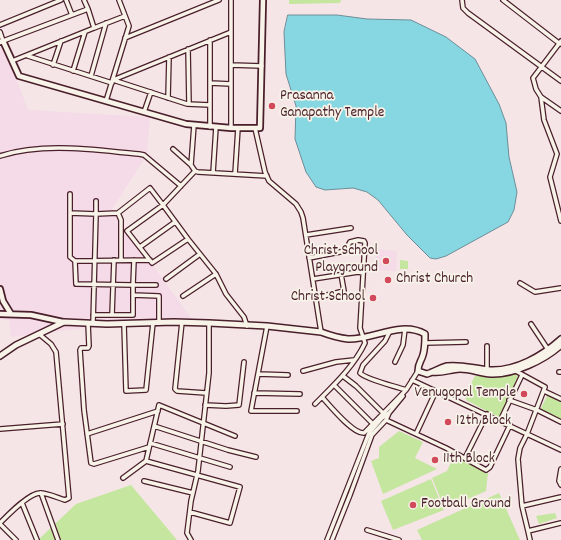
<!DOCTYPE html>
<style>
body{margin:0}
canvas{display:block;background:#f5e5e7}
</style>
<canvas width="561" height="540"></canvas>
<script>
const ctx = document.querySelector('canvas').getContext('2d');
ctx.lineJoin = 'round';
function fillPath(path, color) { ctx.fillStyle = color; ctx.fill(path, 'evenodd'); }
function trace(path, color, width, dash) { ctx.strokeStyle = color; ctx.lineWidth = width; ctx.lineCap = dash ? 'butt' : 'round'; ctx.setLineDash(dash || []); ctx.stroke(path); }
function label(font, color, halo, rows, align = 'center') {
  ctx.font = font + ' Dekko,sans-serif'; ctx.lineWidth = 3.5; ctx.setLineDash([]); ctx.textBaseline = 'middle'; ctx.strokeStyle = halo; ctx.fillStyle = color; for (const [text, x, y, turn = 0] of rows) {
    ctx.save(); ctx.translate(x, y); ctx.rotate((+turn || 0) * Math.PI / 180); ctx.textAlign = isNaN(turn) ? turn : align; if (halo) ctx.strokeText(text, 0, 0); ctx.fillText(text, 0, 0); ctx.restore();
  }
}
const built = new Path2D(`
 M 0,35 L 28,110 L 150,117 L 147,155 L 112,209 L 197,326 L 85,328 L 11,337 L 9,320 L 0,319 Z
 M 376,249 L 397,251 L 396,271 L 375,270 Z`);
const green = new Path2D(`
 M 289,0 L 341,0 L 340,3 L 289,4 Z
 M 400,260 L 408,261 L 408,269 L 400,269 Z
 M 513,373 L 518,376 L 500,418 L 466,400 L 465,395 L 475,376 L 500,375 Z
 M 548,394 L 561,400 L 561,420 L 540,410 Z
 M 399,431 L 423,442 L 415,458 L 437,469 L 383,494 L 371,461 L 379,458 L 379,447 Z
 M 454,456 L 488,473 L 486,491 L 445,509 L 432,478 L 447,471 Z
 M 431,479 L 444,510 L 393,530 L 381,501 Z
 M 131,485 L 177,540 L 38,540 L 76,504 Z
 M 499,493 L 520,540 L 422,540 L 417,530 Z
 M 555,513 L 557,518 L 539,524 L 536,516 Z`);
const water = new Path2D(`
 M 288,15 L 337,15 L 367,19 L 411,20 L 446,37 L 475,59 L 499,104 L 506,123 L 509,157 L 517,192 L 514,210 L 508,222 L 446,256 L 436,259 L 430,258 L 407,235 L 378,200 L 367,192 L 353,188 L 325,190 L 316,187 L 306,172 L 295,139 L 296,106 L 286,74 L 284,32 Z`);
const minor = new Path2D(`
 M 66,0 L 72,15 L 88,9 L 94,28 L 125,16
 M 84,0 L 88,9
 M 462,0 L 463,8 L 468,13 L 561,81
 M 503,0 L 560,44
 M 0,25 L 61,0
 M 0,32 L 3,41 L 72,15
 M 125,38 L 219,0
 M 210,40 L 210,127
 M 561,41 L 533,78 L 536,89 L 541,97 L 544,120 L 557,154 L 550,177 L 561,221
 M 188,49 L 189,104
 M 28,56 L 112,83
 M 12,61 L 94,28
 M 53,65 L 61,41
 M 231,65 L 262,66
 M 73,71 L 85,32
 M 91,76 L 106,23
 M 113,80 L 231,32
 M 113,80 L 187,104 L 210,105
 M 210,83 L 231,84
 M 541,97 L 561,111
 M 168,98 L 169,57
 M 106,101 L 129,26 L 119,0
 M 144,112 L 151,92
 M 194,125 L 191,165 L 195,171 L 198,172 L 267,176
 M 231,128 L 231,0
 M 255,128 L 265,172 L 269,181 L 296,204 L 301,212 L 303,218 L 321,332
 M 173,149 L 191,165
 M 0,156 C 44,142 94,150 139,154 L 144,155 L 181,186
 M 213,173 L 216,127
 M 235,174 L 238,128
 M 70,194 L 70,257 L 75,261
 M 70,213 L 96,214 L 96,201
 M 118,213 L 121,220 L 121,260
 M 306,235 L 351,228
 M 188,239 L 163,205 L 127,231 L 152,263 L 188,239 L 216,274 L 226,294 L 244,317 L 247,326
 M 140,247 L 175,222
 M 309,258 L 345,251 L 350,242 L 358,240 L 364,241 L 365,243 L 360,328 L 365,343 C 355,364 338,381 322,397 C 330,406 353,434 364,433 L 406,390 L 418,371
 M 134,260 L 133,285 L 156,285
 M 166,279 L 200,254
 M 313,279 L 358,272 L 363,273
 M 520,283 L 535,292 L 561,288
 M 133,295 L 159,296 L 159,323
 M 183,296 L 216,274
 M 315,298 L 344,291 L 341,274
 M 93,315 L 133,315 L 133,285 L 76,284 L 75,261 L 150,260
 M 112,315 L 114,260
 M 182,322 L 175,389 L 177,391 L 206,393
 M 88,323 L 89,346 L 88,348 L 81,348 L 80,350 L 84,410 L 91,463 L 94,464 L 149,447
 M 93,323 L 96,214 L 118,213 L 150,188 L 163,205 L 195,171
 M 124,324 L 126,391 L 146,390 L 153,323
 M 531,324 L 549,351
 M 267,326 L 251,411 L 297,411
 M 390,331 L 385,341 L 363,365 L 360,373 C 367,380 395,386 406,390
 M 425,343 L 466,342
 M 487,346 L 487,369
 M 395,362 L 403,345 L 405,329
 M 514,370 L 545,387 L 527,434 L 520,448 L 518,459 L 522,506 L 561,497
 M 303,371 L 336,362 L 354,360
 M 559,372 L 561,372
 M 258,374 L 288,375
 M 343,376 L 356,386 L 383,413
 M 412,380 L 561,450
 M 334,385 L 373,424
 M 544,391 L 561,399
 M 254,393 L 300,394
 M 509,400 L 537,410 L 561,422
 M 315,404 L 322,397
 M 205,405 L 226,406 L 239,405 L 244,362
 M 386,420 L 446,448 L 486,470 L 490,467 L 510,425
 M 500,421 L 522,375
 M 154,426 L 228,450 L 256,457
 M 0,429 L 63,424
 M 87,434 L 158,411
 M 416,434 L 436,391
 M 150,443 L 230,467
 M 465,458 L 487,414
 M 561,469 L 559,481 L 561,485
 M 123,478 L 146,461
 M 144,481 L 193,493
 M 41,493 L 58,540
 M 22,503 L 37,540
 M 522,506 L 528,531
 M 190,512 L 230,523 L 240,487 L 146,461 L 159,405 L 235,436
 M 0,523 C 8,515 29,493 40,493 C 48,493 58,498 65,500 L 69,498 L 56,352 L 51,344 L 39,334
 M 0,524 L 16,540
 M 367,530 L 399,540
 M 191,540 L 187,533 L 191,501 L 198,471 L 209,373 L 209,323
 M 327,540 L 369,433 L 382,418 L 389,413
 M 332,540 L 350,495 L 372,435 L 386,420 L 389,413 L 403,396
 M 530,540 L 528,531 L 561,523`);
const tertiary = new Path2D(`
 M 0,42 L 3,41 L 19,76 L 186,124 L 231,128 L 260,128 L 263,0
 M 0,289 L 3,301 L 11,314
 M 0,314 L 31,315 L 63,322`);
const secondary = new Path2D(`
 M 0,356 L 16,345 L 64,322 L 107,324 L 174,322 L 209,323 L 267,326 L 321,332 C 329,335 339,338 348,339 C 373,340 401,320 425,334 C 425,341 425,349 423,355 C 421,362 418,363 418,371 L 427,374 C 434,372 439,368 447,366 C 461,364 475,369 490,370 C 516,371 542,356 561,339
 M 432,372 C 441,374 451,369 460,369 C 470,369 480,373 491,374 C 513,375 545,360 561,345`);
const markers = [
 [272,106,4,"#d1495b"],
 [386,261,4,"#d1495b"],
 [388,280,4,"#d1495b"],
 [373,298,4,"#d1495b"],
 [524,394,4,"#d1495b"],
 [448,422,4,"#d1495b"],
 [435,460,4,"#d1495b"],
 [413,505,4,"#d1495b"]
];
const poiNames = [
 ["Prasanna",280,97],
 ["Ganapathy Temple",280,114],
 ["Christ School",378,252,"right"],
 ["Playground",378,269,"right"],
 ["Christ Church",396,280],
 ["Christ School",365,298,"right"],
 ["Venugopal Temple",516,394,"right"],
 ["12th Block",456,422],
 ["11th Block",443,460],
 ["Football Ground",421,505]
];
fillPath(built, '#f4dbe7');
fillPath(green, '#c5e69e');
fillPath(water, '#86d7e1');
trace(water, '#6e8d98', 1);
trace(minor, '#4a1f2b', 6);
trace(tertiary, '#4a1f2b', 8);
trace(secondary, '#4a1f2b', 8);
trace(minor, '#f7f3e8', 3.5);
trace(tertiary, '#f7f3e8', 4.5);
trace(secondary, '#f7f3e8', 5);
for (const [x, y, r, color] of markers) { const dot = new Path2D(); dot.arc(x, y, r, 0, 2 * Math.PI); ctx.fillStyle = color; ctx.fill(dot); trace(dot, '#f7f3e8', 1.5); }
label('15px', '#4a1f2b', '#f7f3e8', poiNames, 'left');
</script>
